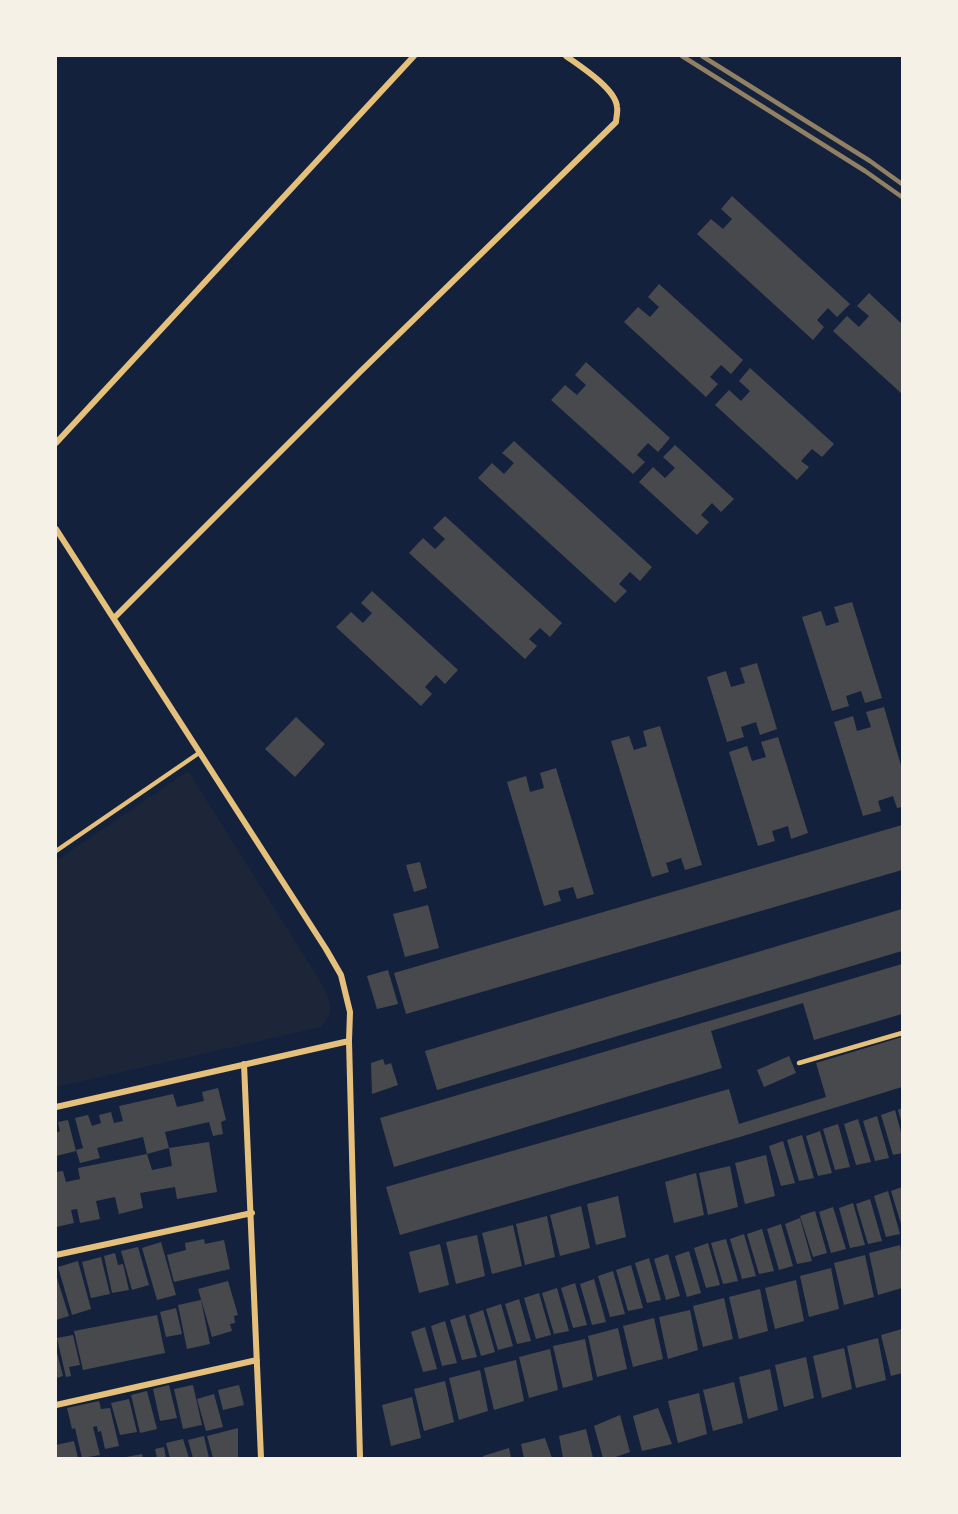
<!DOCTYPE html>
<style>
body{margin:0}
#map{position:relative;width:958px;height:1514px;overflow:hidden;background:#14213d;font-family:Helvetica,sans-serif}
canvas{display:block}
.frame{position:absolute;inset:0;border:57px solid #f6f1e7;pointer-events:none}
</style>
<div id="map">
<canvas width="958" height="1514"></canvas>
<div class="frame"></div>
</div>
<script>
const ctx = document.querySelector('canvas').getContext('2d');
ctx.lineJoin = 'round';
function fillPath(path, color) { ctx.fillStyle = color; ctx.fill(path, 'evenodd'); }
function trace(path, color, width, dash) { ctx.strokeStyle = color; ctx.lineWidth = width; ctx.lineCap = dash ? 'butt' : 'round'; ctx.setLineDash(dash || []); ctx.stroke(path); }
const green = new Path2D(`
 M 188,771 L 320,981 C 329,999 337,1010 321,1027 L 56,1087 L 56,861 Z`);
const building = new Path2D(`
 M 732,196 L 850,304 L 837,317 L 828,308 L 817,320 L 824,327 L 813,340 L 697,234 L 711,219 L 723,229 L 732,219 L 721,209 Z
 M 659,284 L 743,360 L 731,374 L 721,365 L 710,377 L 718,384 L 706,397 L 624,322 L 638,307 L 650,317 L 659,307 L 648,297 Z
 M 869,293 L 902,324 L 902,394 L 833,331 L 847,316 L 859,327 L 869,316 L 857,306 Z
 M 586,362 L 670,438 L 658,452 L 648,443 L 637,455 L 645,462 L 633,474 L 551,400 L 565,385 L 577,395 L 586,385 L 575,375 Z
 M 750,368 L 834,444 L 822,457 L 812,449 L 801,461 L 809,467 L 797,480 L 715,405 L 729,390 L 741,401 L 750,391 L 739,381 Z
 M 514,441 L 652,567 L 640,581 L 630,572 L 619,584 L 627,591 L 615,603 L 478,478 L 492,463 L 504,474 L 514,463 L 502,453 Z
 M 675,445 L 734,499 L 721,512 L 712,503 L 701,515 L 709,522 L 697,535 L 639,482 L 653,467 L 665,478 L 675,468 L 663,457 Z
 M 445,516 L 562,623 L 550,637 L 540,628 L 529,639 L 537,646 L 525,659 L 409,553 L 423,538 L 435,549 L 445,539 L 433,528 Z
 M 372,591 L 458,670 L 445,684 L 436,675 L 425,687 L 432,694 L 421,706 L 336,627 L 351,612 L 363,623 L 372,613 L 361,603 Z
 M 852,602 L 882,698 L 865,703 L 861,691 L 846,696 L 849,706 L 832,711 L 802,617 L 821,611 L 826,626 L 839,622 L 834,607 Z
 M 757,663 L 777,729 L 760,735 L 756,722 L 741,727 L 744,737 L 727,742 L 707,677 L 726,671 L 731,687 L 745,683 L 740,668 Z
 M 884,707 L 902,769 L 902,807 L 897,808 L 893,796 L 878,801 L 881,811 L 863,816 L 834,722 L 853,716 L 857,731 L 871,727 L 866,712 Z
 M 296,717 L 325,744 L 295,777 L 265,749 Z
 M 660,726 L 702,865 L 685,870 L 681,858 L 666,863 L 669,872 L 652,877 L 611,741 L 629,736 L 634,750 L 647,746 L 643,731 Z
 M 778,737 L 808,833 L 791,839 L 788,826 L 772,831 L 775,841 L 758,846 L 729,752 L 747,746 L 752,761 L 766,757 L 761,742 Z
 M 556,768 L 594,894 L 577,899 L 573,887 L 558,891 L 561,901 L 544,906 L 507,782 L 526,776 L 530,792 L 544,788 L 540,773 Z
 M 902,825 L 902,870 L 406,1014 L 394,973 Z
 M 420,862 L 427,888 L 414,892 L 406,865 Z
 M 428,905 L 439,948 L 405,957 L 393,914 Z
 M 902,909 L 902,951 L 437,1090 L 425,1051 Z
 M 902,964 L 902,1014 L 814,1040 L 803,1003 L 711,1031 L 722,1068 L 394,1167 L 380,1118 Z
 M 388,970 L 398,1004 L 377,1009 L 367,976 Z
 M 902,1037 L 902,1087 L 743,1136 L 400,1235 L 386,1187 L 729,1089 L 739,1124 L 826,1097 L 816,1063 Z
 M 789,1056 L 796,1073 L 764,1087 L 757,1070 Z
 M 383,1059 L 385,1065 L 391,1063 L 398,1085 L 372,1094 L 371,1063 Z
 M 218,1088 L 226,1120 L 221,1122 L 223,1134 L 213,1136 L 209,1122 L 165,1132 L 169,1148 L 209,1142 L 217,1192 L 177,1199 L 175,1187 L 140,1193 L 143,1208 L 119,1214 L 115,1197 L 96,1201 L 100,1219 L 80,1223 L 77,1209 L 71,1210 L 74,1223 L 56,1227 L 56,1172 L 63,1171 L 66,1182 L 80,1179 L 78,1168 L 147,1154 L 152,1170 L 172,1166 L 169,1148 L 147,1154 L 143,1137 L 97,1148 L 100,1158 L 80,1163 L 76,1150 L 83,1148 L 75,1118 L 88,1115 L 92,1126 L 101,1123 L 99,1115 L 111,1112 L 114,1123 L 123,1121 L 119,1106 L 173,1094 L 177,1107 L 204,1101 L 202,1092 Z
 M 902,1108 L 902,1124 L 898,1110 Z
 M 895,1110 L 902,1136 L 902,1153 L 893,1155 L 881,1115 Z
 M 877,1116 L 889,1158 L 875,1161 L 863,1121 Z
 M 858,1119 L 871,1162 L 856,1165 L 844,1124 Z
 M 68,1120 L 76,1151 L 56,1156 L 56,1133 L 60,1131 L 58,1122 Z
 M 838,1124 L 850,1167 L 835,1170 L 823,1129 Z
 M 820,1131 L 832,1173 L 818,1176 L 806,1136 Z
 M 802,1135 L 814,1178 L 799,1181 L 787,1140 Z
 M 783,1141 L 795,1183 L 781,1186 L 769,1146 Z
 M 766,1155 L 775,1196 L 745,1204 L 735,1163 Z
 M 730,1166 L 738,1207 L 708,1215 L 699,1173 Z
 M 696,1173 L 704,1215 L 674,1223 L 665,1182 Z
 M 902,1187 L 902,1227 L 891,1191 Z
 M 888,1191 L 900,1234 L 886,1237 L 874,1196 Z
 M 618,1196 L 626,1237 L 596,1245 L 587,1204 Z
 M 870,1199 L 882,1241 L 868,1244 L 856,1204 Z
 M 853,1203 L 865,1245 L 850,1248 L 839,1208 Z
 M 581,1206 L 590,1248 L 560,1256 L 550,1215 Z
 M 833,1207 L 846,1249 L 831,1253 L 819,1212 Z
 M 815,1211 L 827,1253 L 813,1257 L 800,1216 Z
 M 547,1216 L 555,1257 L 525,1265 L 516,1224 Z
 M 800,1218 L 812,1261 L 797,1264 L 785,1224 Z
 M 781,1224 L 793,1266 L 779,1270 L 767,1229 Z
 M 513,1225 L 522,1266 L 492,1274 L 482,1233 Z
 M 762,1229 L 774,1271 L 759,1274 L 747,1234 Z
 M 744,1234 L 756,1276 L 742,1279 L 730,1239 Z
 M 477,1235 L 485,1276 L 456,1284 L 446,1242 Z
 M 204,1239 L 205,1244 L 224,1240 L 230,1269 L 174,1282 L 167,1255 L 186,1250 L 185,1243 Z
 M 726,1239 L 738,1281 L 723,1284 L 711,1243 Z
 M 161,1242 L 176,1295 L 157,1300 L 142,1248 Z
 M 708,1243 L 720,1285 L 706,1288 L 694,1248 Z
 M 440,1244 L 449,1285 L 419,1293 L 409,1252 Z
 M 900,1245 L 902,1259 L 902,1288 L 878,1295 L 869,1253 Z
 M 138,1247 L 149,1285 L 132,1290 L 121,1251 Z
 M 689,1251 L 701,1293 L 687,1297 L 675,1256 Z
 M 115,1253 L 118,1265 L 123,1264 L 129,1290 L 112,1293 L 104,1256 Z
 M 668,1254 L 680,1296 L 666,1300 L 654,1259 Z
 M 865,1255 L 874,1297 L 844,1305 L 834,1263 Z
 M 101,1257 L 110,1294 L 91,1298 L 82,1262 Z
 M 649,1258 L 661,1300 L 647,1303 L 635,1263 Z
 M 78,1261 L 91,1309 L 72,1315 L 58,1267 Z
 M 631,1265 L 643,1308 L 628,1311 L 616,1270 Z
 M 831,1268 L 839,1309 L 809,1317 L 800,1276 Z
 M 613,1271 L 625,1314 L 610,1317 L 598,1276 Z
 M 56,1275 L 69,1316 L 56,1320 Z
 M 594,1279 L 606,1322 L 592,1325 L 580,1284 Z
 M 796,1280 L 804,1321 L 775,1329 L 765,1288 Z
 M 228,1281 L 238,1315 L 234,1316 L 235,1323 L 230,1324 L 232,1331 L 212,1337 L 198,1289 Z
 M 575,1283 L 587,1325 L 573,1328 L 561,1288 Z
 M 557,1288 L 569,1331 L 554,1334 L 542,1293 Z
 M 760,1289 L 768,1331 L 739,1339 L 729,1297 Z
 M 539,1293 L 551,1335 L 536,1339 L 524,1298 Z
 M 724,1298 L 733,1339 L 703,1347 L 693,1306 Z
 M 519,1299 L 531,1341 L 517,1344 L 505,1304 Z
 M 201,1300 L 210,1344 L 187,1349 L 178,1305 Z
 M 501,1304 L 513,1346 L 498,1350 L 486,1309 Z
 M 176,1308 L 182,1334 L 166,1337 L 160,1312 Z
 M 483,1310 L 495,1352 L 481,1356 L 469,1315 Z
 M 690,1310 L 698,1350 L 668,1359 L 659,1317 Z
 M 157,1315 L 165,1353 L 83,1370 L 74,1331 Z
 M 465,1315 L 477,1357 L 462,1360 L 450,1320 Z
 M 654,1318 L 663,1359 L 633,1367 L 623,1326 Z
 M 445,1321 L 457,1363 L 442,1366 L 431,1326 Z
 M 425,1327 L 437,1369 L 423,1372 L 411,1332 Z
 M 618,1328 L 627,1369 L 597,1377 L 588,1336 Z
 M 902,1329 L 902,1373 L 891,1376 L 881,1335 Z
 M 73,1335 L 80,1365 L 69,1367 L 71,1376 L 66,1377 L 57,1338 Z
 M 878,1338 L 886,1380 L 856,1388 L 847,1346 Z
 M 585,1339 L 593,1380 L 563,1388 L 553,1346 Z
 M 844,1348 L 852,1389 L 822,1398 L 813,1356 Z
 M 56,1349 L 63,1376 L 56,1378 Z
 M 550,1349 L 558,1390 L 529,1398 L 519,1357 Z
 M 806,1357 L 814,1398 L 784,1407 L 775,1365 Z
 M 516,1360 L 524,1401 L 494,1410 L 484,1368 Z
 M 770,1369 L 778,1410 L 748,1419 L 739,1377 Z
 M 480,1370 L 488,1411 L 459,1420 L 449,1378 Z
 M 445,1381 L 454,1422 L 424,1431 L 414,1389 Z
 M 734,1382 L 743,1423 L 713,1431 L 703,1390 Z
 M 169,1385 L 177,1418 L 160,1421 L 153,1389 Z
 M 193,1385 L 202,1425 L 183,1429 L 174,1389 Z
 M 239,1385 L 244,1405 L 223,1410 L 218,1390 Z
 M 147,1391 L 157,1429 L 140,1433 L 131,1395 Z
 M 699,1393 L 707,1434 L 678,1443 L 668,1401 Z
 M 214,1394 L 223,1427 L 206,1431 L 197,1399 Z
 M 412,1397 L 421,1438 L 391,1446 L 382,1405 Z
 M 129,1399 L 137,1432 L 120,1435 L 111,1403 Z
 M 99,1401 L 101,1409 L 110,1408 L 119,1446 L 105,1449 L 101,1431 L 98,1432 L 97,1426 L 93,1427 L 100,1455 L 82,1458 L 75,1428 L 72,1429 L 67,1408 Z
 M 658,1408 L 672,1444 L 642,1451 L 633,1416 Z
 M 620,1415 L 630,1452 L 613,1458 L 603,1458 L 594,1426 Z
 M 238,1428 L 238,1458 L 213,1458 L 207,1436 Z
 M 586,1429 L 593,1458 L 563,1458 L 559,1436 Z
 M 204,1436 L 209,1458 L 193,1458 L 188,1440 Z
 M 545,1438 L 552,1458 L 524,1458 L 521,1444 Z
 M 183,1439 L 189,1458 L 170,1458 L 166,1443 Z
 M 74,1441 L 78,1458 L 57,1458 L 56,1445 Z
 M 164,1447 L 166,1458 L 157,1458 L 155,1449 Z
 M 509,1448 L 511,1458 L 484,1458 L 483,1456 Z
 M 142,1454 L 143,1458 L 127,1458 L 126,1457 Z`);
const service = new Path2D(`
 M 56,851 L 199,753
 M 799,1063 L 902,1033`);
const minor = new Path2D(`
 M 56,443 L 414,56
 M 56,529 L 326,949 L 341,975 L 350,1012 L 349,1041 L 360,1458
 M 114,618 L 360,372 L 616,122 C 616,118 618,112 617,107 C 616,89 580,66 566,56
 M 244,1064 L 261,1458
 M 56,1107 L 349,1041
 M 56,1255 L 252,1213
 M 56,1405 L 257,1360`);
const rail = new Path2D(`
 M 682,56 L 865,171 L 902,197
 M 702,56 L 870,161 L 902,184`);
fillPath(green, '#1d2539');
fillPath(building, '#48494c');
trace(service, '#e5c07b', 4.5);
trace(minor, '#e5c07b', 6);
trace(rail, '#918062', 4.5);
</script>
